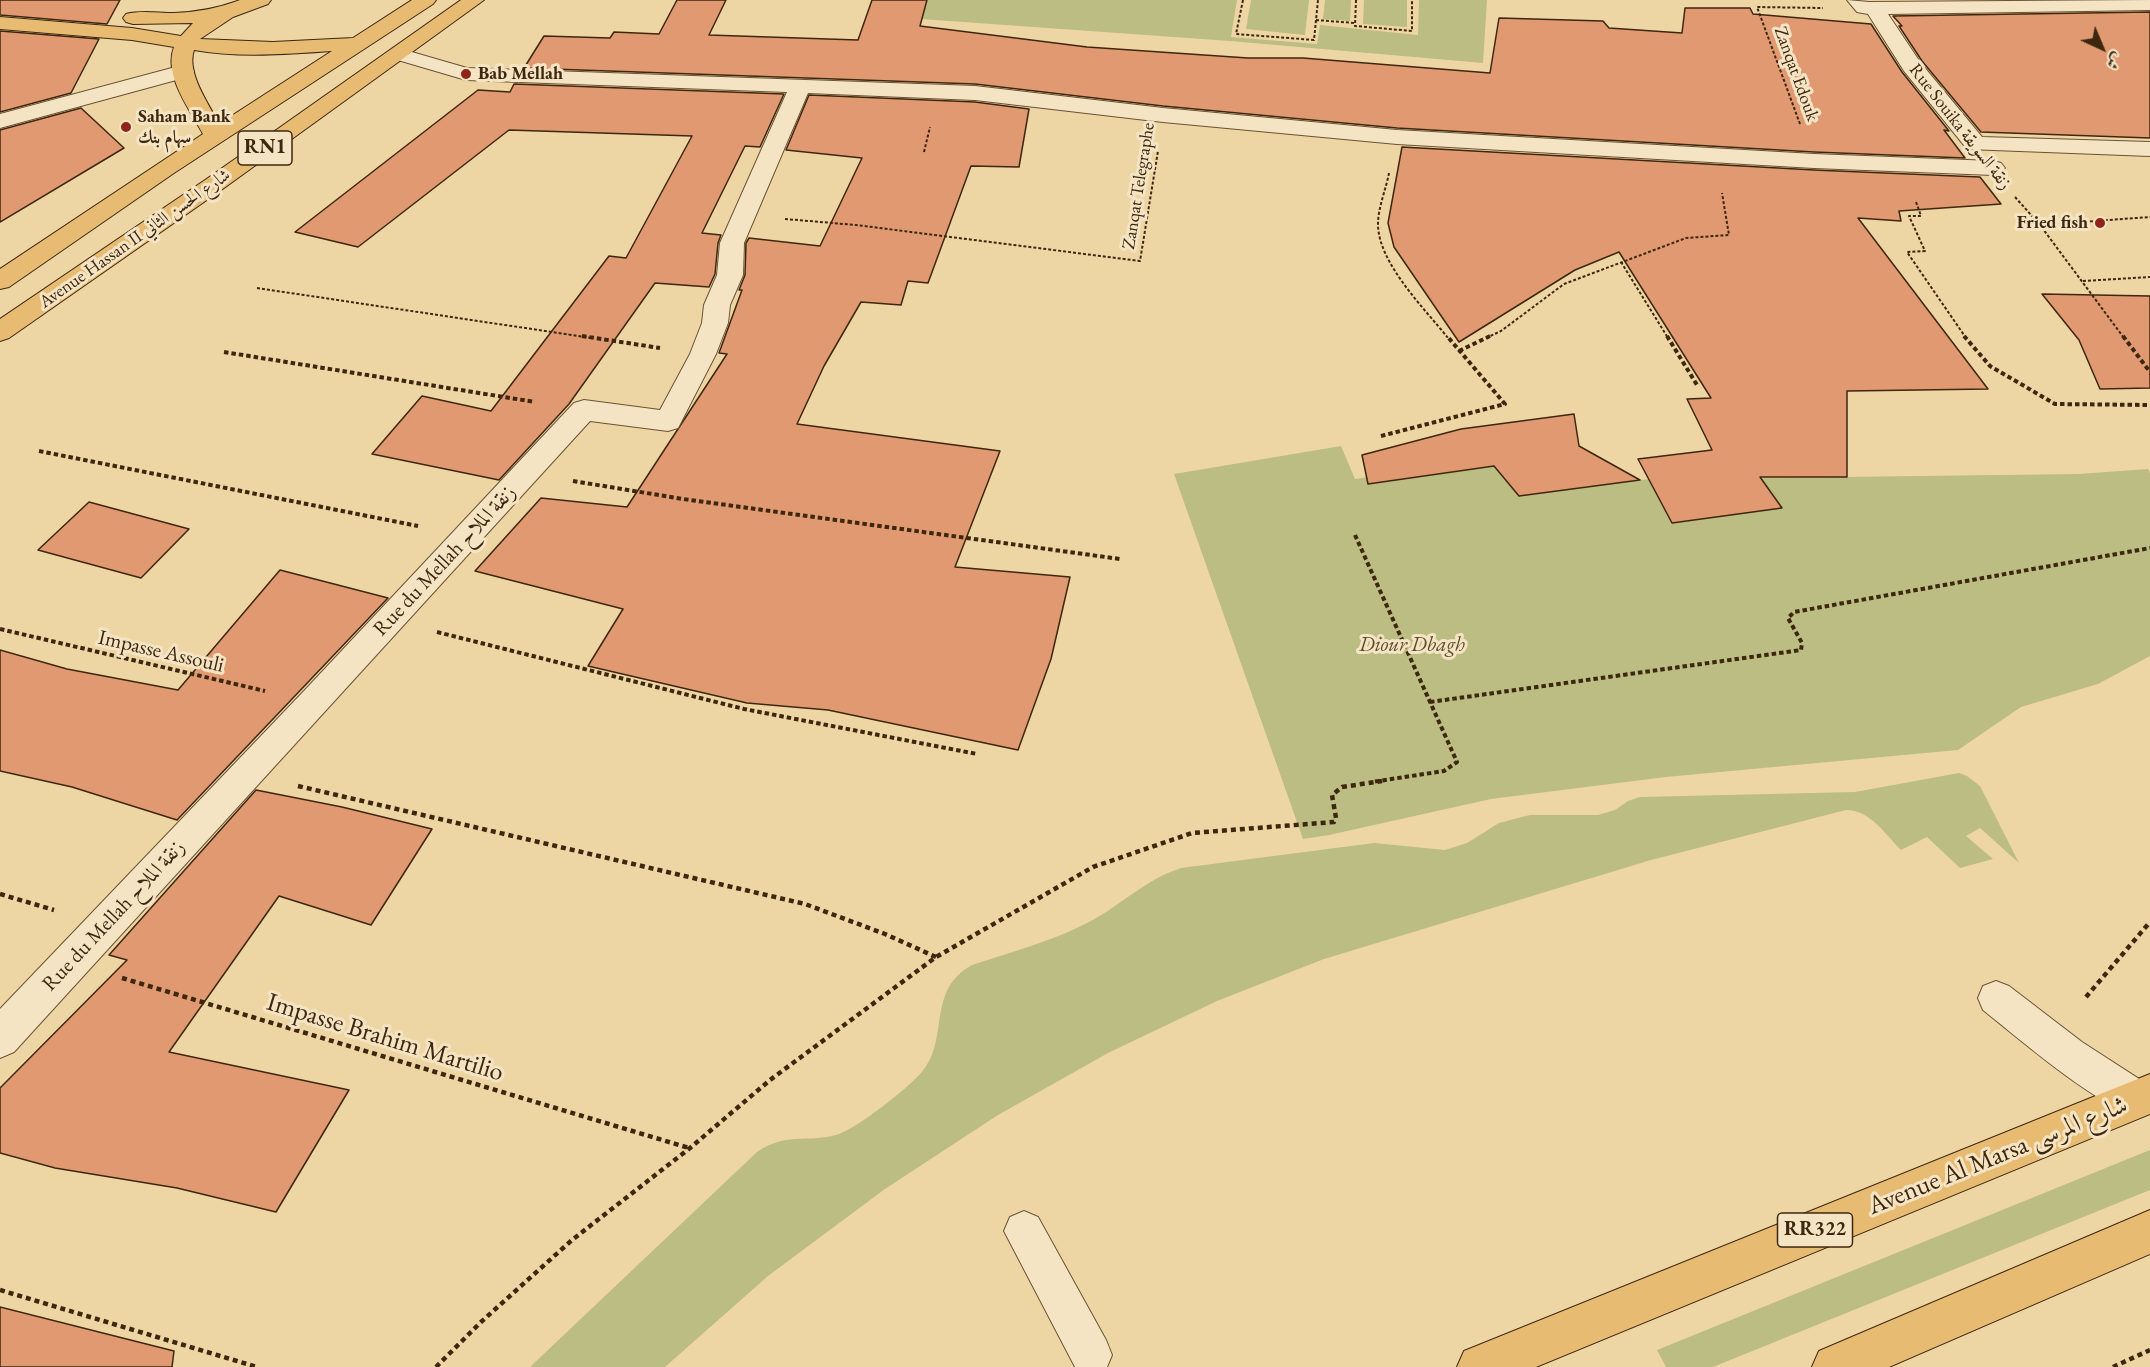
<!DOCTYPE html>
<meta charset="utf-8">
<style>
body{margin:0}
#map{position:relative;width:2150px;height:1367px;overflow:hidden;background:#eed6a4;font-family:"EB Garamond",Amiri,serif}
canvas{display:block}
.north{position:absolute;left:2072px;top:18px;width:60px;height:60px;-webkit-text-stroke:4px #f4e4c4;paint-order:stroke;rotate:136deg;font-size:16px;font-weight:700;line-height:24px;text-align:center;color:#3e270f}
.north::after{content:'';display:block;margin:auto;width:21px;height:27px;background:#3e270f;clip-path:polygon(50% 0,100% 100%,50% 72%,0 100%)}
</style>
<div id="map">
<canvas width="2150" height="1367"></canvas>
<div class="north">ش</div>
</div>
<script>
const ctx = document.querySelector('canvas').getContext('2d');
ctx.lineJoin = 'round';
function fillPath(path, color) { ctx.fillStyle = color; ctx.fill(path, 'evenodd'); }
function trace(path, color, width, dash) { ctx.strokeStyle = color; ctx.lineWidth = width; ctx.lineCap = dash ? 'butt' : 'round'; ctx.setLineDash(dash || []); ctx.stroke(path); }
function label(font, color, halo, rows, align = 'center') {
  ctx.font = font + ' "EB Garamond",Amiri,serif'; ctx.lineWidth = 6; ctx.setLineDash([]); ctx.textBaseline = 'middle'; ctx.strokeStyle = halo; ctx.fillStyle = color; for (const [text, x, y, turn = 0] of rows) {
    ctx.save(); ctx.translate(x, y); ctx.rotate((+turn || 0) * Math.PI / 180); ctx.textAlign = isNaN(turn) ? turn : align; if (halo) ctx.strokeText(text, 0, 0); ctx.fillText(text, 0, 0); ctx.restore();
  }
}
const green = new Path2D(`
 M 928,0 L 1237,0 L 1231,37 L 1317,44 L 1320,25 L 1418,35 L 1419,0 L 1487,0 L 1483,63 L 1230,41 L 921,19 Z
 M 1251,0 L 1309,0 L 1305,35 L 1246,29 Z
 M 1325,0 L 1351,0 L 1350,21 L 1323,19 Z
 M 1364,0 L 1407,0 L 1407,27 L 1363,24 Z
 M 1341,446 L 1355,479 L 1411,471 L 1414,478 L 1460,471 L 1490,460 L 1519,496 L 1649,479 L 1673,523 L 1781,508 L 1760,478 L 2079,474 L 2148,469 L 2150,473 L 2150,656 L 2098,684 L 2021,707 L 1958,750 L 1666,777 L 1491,799 L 1329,835 L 1303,839 L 1174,474 Z
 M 1959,773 L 1967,776 L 1980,786 L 2019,863 L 1980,828 L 1966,836 L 1993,859 L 1960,868 L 1927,837 L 1901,850 C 1885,834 1870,810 1846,810 L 1651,860 L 1324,959 L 1217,1001 L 1108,1053 L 998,1115 L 885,1189 L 768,1276 L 665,1367 L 530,1367 L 757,1152 C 787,1132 805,1143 836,1135 C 855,1130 907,1089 921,1073 C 951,1039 925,991 972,965 C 1011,952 1053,941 1089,922 C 1122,905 1144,880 1181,868 L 1374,843 L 1445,850 L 1467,843 L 1499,823 L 1514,819 L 1530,815 L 1598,815 L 1615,810 L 1628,801 L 1640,797 L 1855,792 Z
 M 2150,1150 L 2150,1190 L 1713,1367 L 1666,1367 L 1657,1350 Z`);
const building = new Path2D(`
 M 0,0 L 120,0 L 107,24 L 0,15 Z
 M 677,0 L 726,0 L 709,35 L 858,40 L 872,0 L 927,0 L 920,26 L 1087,47 L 1248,58 L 1303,58 L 1490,73 L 1499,18 L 1603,21 L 1609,28 L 1682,33 L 1685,8 L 1750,8 L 1753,14 L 1871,24 L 1902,72 L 1949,131 L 1944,130 L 1965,158 L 1814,152 L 1397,128 L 1163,106 L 975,84 L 524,68 L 544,36 L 610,38 L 614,32 L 659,34 Z
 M 2150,12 L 2150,138 L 1981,132 L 1922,61 L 1899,26 L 1902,26 L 1893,16 Z
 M 0,31 L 99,39 L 71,93 L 0,112 Z
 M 514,84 L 784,94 L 760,147 L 745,146 L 702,233 L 721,235 L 718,243 L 715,274 L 709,287 L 655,283 L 569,404 L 499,480 L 372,454 L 422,396 L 491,411 L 609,256 L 626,258 L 692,136 L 509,130 L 358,247 L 295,232 L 478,90 L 510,92 Z
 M 809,95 L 975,102 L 1029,109 L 1019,167 L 971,166 L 928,283 L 908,281 L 901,305 L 861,302 L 824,366 L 797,424 L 1000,451 L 955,567 L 1070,577 L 1051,659 L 1018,750 L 828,710 L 747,703 L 588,666 L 623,609 L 475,571 L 541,498 L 627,507 L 727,354 L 719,353 L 742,290 L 739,290 L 745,275 L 746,243 L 749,238 L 820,246 L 862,158 L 786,150 Z
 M 81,108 L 124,148 L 0,222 L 0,130 Z
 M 1402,147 L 1814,170 L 1980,177 L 2001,204 L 1899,211 L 1901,221 L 1858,218 L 1988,389 L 1847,391 L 1847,477 L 1760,477 L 1782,508 L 1672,523 L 1638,459 L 1712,450 L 1687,399 L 1711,398 L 1619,252 L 1575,270 L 1459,342 L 1394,247 L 1388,223 Z
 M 2042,294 L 2150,296 L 2150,388 L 2100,389 L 2079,340 Z
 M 1574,414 L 1579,446 L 1640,480 L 1519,496 L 1494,466 L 1368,484 L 1362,455 L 1461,429 Z
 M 89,502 L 189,529 L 141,578 L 38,550 Z
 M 280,570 L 388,598 L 177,820 L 72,787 L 0,771 L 0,650 L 67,669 L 178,690 Z
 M 256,790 L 342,807 L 432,829 L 371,925 L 279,896 L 169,1052 L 349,1090 L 276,1212 L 177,1188 L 55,1168 L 0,1153 L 0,1088 L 127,960 L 109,955 Z
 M 0,1307 L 174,1351 L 172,1367 L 0,1367 Z`);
const pathFar2 = new Path2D(`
 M 1243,0 L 1236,34 L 1314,40 L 1318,0
 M 1356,0 L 1355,26 L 1412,31 L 1412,0
 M 1316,20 L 1355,23
 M 1800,124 L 1757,7 L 1823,8
 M 924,152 L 930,127
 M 1389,173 C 1386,189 1378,208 1378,224 C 1378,263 1425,309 1448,338
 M 2015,197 L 2040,225 L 2124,338
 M 1916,202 L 1921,216 L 1909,216 L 1925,251 L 1907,252 L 1966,338
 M 785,219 L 856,225 L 1140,261 L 1158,151
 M 2040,225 L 2150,217
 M 1621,262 L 1668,338
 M 2083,281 L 2150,277
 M 257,288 L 592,338
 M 1486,338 L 1501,331 L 1564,284 L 1686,238 L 1729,235 L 1722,193`);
const pathFar1 = new Path2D(`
 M 582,336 L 660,348
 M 1667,336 L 1697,385
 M 1964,336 L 1990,366 L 2055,404 L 2150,405
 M 2123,336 L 2150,372
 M 1459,351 L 1490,336
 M 224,352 L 535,402
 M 1381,436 L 1505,404 L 1447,336
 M 39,451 L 418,526
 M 573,481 L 683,499 L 1120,559
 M 1355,535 L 1457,762 L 1444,771 L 1372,782
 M 0,629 L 265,691
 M 437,632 L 744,709 L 977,754
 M 1430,702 L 1801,650 L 1802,643 L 1788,618 L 1794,612 L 2150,548`);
const path = new Path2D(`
 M 298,786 L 805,904 L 885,934 L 936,957
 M 0,894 L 54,910
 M 122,978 L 689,1148
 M 2086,997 L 2150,922
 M 0,1290 L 257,1367
 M 436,1367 L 481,1322 L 572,1240 L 690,1148 L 770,1080 L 936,957 L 1093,867 L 1192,833 L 1334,822 L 1336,818 L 1332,795 L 1342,787 L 1382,781
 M 2113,1367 L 2150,1350`);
const lane = new Path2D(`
 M 1996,981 L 2009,986 L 2082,1042 L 2150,1086 L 2150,1112 L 2137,1118 C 2085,1096 2028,1046 1983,1010 L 1978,998 L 1983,986 Z
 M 1024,1211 L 1038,1217 L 1106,1340 L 1112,1355 L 1107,1367 L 1075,1367 L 1004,1231 L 1010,1217 Z`);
const street = new Path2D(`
 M 1847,0 L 1869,2 L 2150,0 L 2150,10 L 1888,14 L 1920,62 L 1982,137 L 2150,142 L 2150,156 L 1967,149 L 1904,71 L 1868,14 L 1857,12 Z
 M 398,48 L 467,68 L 975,86 L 1163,108 L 1397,130 L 1814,154 L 1993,161 L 2001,163 L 2005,168 L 2001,173 L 1993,175 L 1814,168 L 1397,144 L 1163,122 L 975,100 L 808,93 L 744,243 L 743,275 L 730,305 L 728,323 L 716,354 L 678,428 L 668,431 L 590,421 L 14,1052 L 0,1058 L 0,1009 L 303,692 L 574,403 L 584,400 L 660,410 L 690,354 L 702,323 L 704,305 L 717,275 L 720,243 L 787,92 L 466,80 L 391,58 L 387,54 L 391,50 Z
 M 183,65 L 191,66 L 194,71 L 191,76 L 0,128 L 0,114 Z`);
const primary = new Path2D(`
 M 240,0 L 271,0 L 268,4 L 233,17 L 200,39 L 273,42 L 353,38 L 412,0 L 436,0 L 433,4 L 174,173 L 9,287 L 0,289 L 0,269 L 203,134 C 190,110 163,75 174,47 L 132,40 L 0,29 L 0,17 L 132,28 L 181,36 L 193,23 L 133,24 L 126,22 L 123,18 L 126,14 C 141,10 158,13 174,13 C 198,12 219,8 240,0 ZM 194,50 C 239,58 286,54 332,51 L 219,124 C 209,104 186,73 194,50 Z
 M 461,0 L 484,0 L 224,188 L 9,338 L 0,341 L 0,319 L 208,178 Z
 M 2150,1074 L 2150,1114 L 1536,1367 L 1457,1367 L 1464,1351 Z
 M 2150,1210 L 2150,1254 L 1889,1367 L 1812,1367 L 1819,1351 Z`);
const markers = [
 [466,74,6,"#8f2418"],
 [126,127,6,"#8f2418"],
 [2100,223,6,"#8f2418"]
];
const farPoinames = [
 ["Bab Mellah",478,74],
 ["Saham Bank",138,117],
 ["سهام بنك",138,138],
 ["Fried fish",2088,223,"right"]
];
const farStreetnames = [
 ["Zanqat Edouk",1796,74,70],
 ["Rue Souika زنقة السويقة",1960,127,52],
 ["Zanqat Telegraphe",1139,186,-81],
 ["Avenue Hassan II شارع الحسن الثاني",135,239,-35]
];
const shields = [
 [265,148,54],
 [1815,1230,75]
];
const shieldNames = [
 ["RN1",265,148],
 ["RR322",1815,1230]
];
const streetNames = [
 ["Rue du Mellah زنقة الملاح",445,561,-47],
 ["Impasse Assouli",161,652,13],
 ["Rue du Mellah زنقة الملاح",114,916,-47]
];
const parkNames = [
 ["Diour Dbagh",1412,645]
];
const nearStreetnames = [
 ["Impasse Brahim Martilio",385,1038,17],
 ["Avenue Al Marsa شارع المرسى",1998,1156,-22]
];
fillPath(green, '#bcbd83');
fillPath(building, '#e09971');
trace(building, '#3e270f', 1.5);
trace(lane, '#6a5334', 2);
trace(street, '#6a5334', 2);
trace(primary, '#3e270f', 2);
trace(pathFar2, '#3e270f', 2, [3, 2]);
trace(pathFar1, '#3e270f', 4, [4.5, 3]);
trace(path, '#3e270f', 4.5, [5, 4]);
fillPath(lane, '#f4e4c4');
fillPath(street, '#f4e4c4');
fillPath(primary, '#e7bb72');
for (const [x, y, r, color] of markers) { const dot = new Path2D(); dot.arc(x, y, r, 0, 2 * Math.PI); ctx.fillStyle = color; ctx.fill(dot); trace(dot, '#f4e4c4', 2); }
label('bold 18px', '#3e270f', '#f4e4c4', farPoinames, 'left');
label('18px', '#3e270f', '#f4e4c4', farStreetnames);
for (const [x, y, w] of shields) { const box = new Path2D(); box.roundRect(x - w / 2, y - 17, w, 34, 4.5); ctx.fillStyle = '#f4e4c4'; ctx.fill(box); trace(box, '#3e270f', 1.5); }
label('bold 20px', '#3e270f', null, shieldNames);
label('21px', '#3e270f', '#f4e4c4', streetNames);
label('italic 21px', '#5e4c2c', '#f4e4c4', parkNames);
label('26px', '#3e270f', '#f4e4c4', nearStreetnames);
</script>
